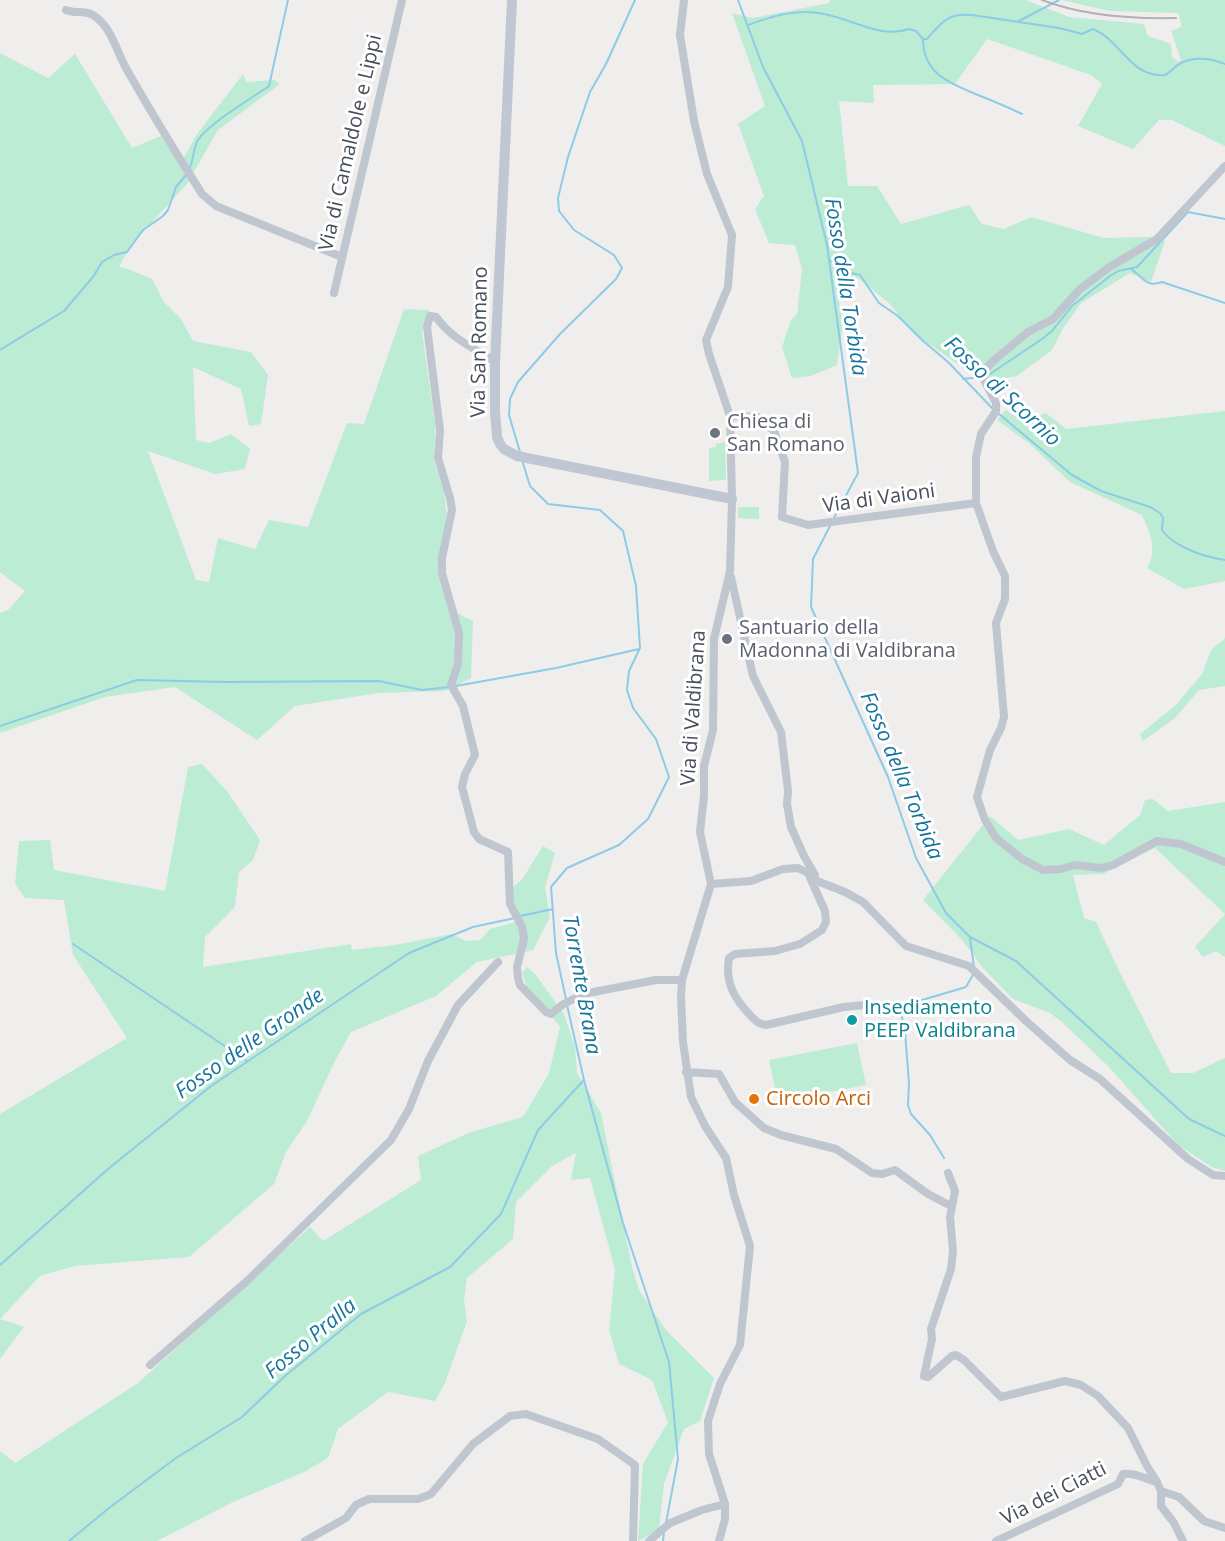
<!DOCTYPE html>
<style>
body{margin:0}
canvas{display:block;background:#f0eded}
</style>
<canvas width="1225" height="1541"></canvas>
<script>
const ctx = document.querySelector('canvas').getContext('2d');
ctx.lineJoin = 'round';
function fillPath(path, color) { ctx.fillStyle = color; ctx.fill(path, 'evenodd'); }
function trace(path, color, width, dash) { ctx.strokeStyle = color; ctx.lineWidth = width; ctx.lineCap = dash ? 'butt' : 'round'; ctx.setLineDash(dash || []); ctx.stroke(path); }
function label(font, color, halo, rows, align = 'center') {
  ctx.font = font + ' "Open Sans",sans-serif'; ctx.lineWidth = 6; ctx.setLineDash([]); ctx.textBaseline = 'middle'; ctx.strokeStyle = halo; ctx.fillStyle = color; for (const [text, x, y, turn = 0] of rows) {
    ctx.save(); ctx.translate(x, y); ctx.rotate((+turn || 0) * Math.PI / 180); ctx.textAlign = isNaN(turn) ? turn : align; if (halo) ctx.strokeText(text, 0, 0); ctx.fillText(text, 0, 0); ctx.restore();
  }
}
const green = new Path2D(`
 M 830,0 L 1026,0 L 1069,17 L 1144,24 L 1148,36 L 1171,44 L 1172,57 L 1178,62 L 1181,60 L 1171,31 L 1181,27 L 1179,13 L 1110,11 L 1061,0 L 1225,0 L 1225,146 L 1172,120 L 1159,120 L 1133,149 L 1078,126 L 1102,84 L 1091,75 L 987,39 L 955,84 L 873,85 L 874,103 L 839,101 L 848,186 L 877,186 L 901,224 L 969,205 L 982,224 L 1004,229 L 1031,217 L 1104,238 L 1149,237 L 1165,241 L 1151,282 L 1130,273 L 1081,303 L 1062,330 L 1052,350 L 1017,376 L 994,380 L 971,373 L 913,333 L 890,304 L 858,278 L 845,277 L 836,282 L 843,324 L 837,365 L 811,376 L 792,378 L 782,347 L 791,320 L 797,314 L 802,269 L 795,245 L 769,243 L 755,209 L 764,196 L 738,124 L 765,106 L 732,13 L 753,18 L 829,3 Z
 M 0,53 L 48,78 L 75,54 L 132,148 L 161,136 L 180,164 L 197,134 L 243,74 L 246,82 L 274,80 L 280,84 L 218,130 L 187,184 L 131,245 L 119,267 L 128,269 L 152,279 L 164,302 L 181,319 L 193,341 L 251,352 L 268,375 L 261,424 L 249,426 L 241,389 L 193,367 L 196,440 L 209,443 L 231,434 L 250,449 L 245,469 L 215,474 L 148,451 L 196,580 L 209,582 L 218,538 L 255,549 L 269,520 L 308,527 L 347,423 L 364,424 L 404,309 L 430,310 L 422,331 L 435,424 L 434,462 L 444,491 L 447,515 L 440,570 L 450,605 L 459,614 L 473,621 L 471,678 L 445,691 L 378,693 L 295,706 L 257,740 L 175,687 L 105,697 L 0,733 L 0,613 L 8,610 L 25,591 L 0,572 Z
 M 1006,410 L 1025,422 L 1046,413 L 1066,429 L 1225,411 L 1225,581 L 1184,589 L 1147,568 C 1158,550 1150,533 1142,515 L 1070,482 L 1030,444 L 997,420 Z
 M 725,442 L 726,480 L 709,481 L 709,448 L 716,447 L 716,444 Z
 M 738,507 L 759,507 L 759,519 L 738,518 Z
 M 1225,638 L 1225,686 L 1199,690 L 1175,718 L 1143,741 L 1140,734 L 1176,705 L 1202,674 L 1211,650 Z
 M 202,764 L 227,791 L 260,840 L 253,860 L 239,872 L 235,907 L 205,937 L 203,967 L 351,944 L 352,950 L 395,945 L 451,934 L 466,941 L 480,940 L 490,929 L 515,922 L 512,888 L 523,878 L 543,846 L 555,853 L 545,887 L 550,917 L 533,950 L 477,962 L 436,996 L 351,1032 L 334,1063 L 307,1121 L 286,1152 L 274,1184 L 189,1257 L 75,1266 L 40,1276 L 0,1319 L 24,1327 L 0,1359 L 0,1114 L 127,1038 L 73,955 L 64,900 L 25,898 L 15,884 L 19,841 L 50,840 L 54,870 L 165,891 L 188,767 Z
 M 1153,799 L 1168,811 L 1225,802 L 1225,957 L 1216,951 L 1203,957 L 1195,947 L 1225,914 L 1155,848 L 1103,874 L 1073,875 L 1084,918 L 1096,922 L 1122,977 L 1171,1073 L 1193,1073 L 1225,1058 L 1225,1171 L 1212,1167 L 1178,1145 L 1109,1067 L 1063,1023 L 1050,1013 L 1013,999 L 983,968 L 963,941 L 923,900 L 990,816 L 1018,840 L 1069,829 L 1104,845 L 1140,815 L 1145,800 Z
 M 527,967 L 535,974 L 564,1014 L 575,1047 L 577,1073 L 601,1113 L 632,1267 L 639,1290 L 666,1330 L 714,1378 L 700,1421 L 684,1429 L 664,1484 L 659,1530 L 638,1541 L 643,1464 L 668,1422 L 652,1380 L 619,1364 L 609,1330 L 615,1269 L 590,1178 L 571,1180 L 576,1153 L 552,1166 L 516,1202 L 513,1239 L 467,1278 L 464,1299 L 467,1321 L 445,1383 L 435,1401 L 388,1392 L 338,1429 L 328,1458 L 304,1472 L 233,1502 L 157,1541 L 0,1541 L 0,1451 L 15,1463 L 138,1383 L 310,1227 L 323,1241 L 421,1180 L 418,1156 L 471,1132 L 523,1117 L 549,1073 L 560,1027 L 527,987 L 522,973 Z
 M 857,1043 L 866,1085 L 778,1102 L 769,1060 Z`);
const stream = new Path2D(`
 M 738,0 L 763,67 L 802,141 L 827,245 L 858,473 L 834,518
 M 1019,21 L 1059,0
 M 748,25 C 772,16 799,8 824,14 C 852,19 881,39 909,29 L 916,31 L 923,39 C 923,74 951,84 978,95 C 993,101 1008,107 1022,114
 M 923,39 L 927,39 C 942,22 947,13 972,15 L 1059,28 L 1082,34 L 1093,29 C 1121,40 1130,78 1165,75 C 1171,72 1175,66 1181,63 C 1196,56 1210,58 1225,64
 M 190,167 C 194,159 193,148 198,140 C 208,124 252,98 269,86 L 288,0
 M 829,259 L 842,271 L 860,275 L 879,303 L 898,316 L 922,340 L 948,362 L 992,408
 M 1131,269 C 1143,277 1146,288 1162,282 L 1225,303
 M 0,350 L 64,311 L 93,277 L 102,262 L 114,255 L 127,252 L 143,230 L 163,216 L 168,210 L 176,187 L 186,175
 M 987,376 L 1042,339 L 1052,331 L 1072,306 L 1110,276 L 1118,271 L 1137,267 L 1188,212 L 1225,219
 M 963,379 L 982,377
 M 999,414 L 1072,475 L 1101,491 L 1150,507 L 1160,513 L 1163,518 L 1162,530 C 1174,547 1204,557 1225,560
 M 520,452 L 509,415 L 510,399 L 518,382 L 560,334 L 616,279 L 622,268 L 614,255 L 574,230 L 559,211 L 558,198 L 568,157 L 590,92 L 606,64 L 635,0
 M 522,460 L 530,486 L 548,504 L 600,510 L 623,531 L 636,586 L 640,648 L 629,671 L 627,690 L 633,708 L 656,739 L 669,777 L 648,819 L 619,845 L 567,868 L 551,887 L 556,953 L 566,999
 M 830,526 L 813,559 L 811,607 L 888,777 L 916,858 L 946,913 L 970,937 L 1016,961 L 1189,1119 L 1225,1136
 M 456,686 L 556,668 L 639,649
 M 0,726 L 137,680 L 225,682 L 379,681 L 422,690 L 450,687
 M 520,916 L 553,909
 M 970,938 L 974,967
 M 73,944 L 247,1061
 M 567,1005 L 584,1080 L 623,1223 L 669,1362 L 678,1459 L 666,1523
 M 944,1158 L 930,1135 L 911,1114 L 908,1105 L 909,1083 L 905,1032 L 901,1013 L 904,1007 L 912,1003 L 966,987 L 974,973
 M 0,1265 L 108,1169 L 211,1086 L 409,953 L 473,927 L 515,918
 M 69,1541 L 109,1508 L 176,1458 L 242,1417 L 285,1376 L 361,1314 L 450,1267 L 501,1214 L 538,1130 L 584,1080
 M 663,1541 L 664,1532`);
const street = new Path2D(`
 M 684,0 L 680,35 L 694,121 L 707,174 L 732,235 L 728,287 L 706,340 L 709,354 L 730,416 L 732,499 L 730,571 L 714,639 L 713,730 L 704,766 L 704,796 L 700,832 L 711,884 L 682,980 L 681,997 L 683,1042 L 691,1097 L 705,1126 L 726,1158 L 734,1195 L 750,1246 L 740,1345 L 720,1384 L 708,1421 L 709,1454 L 725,1504 L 725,1519 L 719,1541
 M 66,10 C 76,14 84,10 93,15 C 112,27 116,51 127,70 C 151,112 176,153 202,194 L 216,206 L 342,257
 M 334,293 L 402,0
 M 495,362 C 472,346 454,341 436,317 L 430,316 L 427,327 L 440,430 L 438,458 L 450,498 L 452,510 L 442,558 L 442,573 L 459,633 L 458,664 L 451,685 L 463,706 L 475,755 L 465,774 L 462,787 L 474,832 L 479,839 L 508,852 L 510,904 L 522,927 L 524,939 L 517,967 L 518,978 L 520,985 L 546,1012 L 551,1014 L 562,1005 L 583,994 L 656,980 L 682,980
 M 730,416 L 758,417 L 774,431 L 785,462 L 782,517 L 808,525 L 976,503 L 976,457 L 981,434 L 996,411 L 996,403 L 984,380 L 985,370 L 992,362 L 1028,332 L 1053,319 L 1080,289 L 1111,266 L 1157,239 L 1225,166
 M 976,503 L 993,551 L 1005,576 L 1005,599 L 996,623 L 1004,717 L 1001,728 L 990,750 L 977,797 L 985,820 L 996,838 L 1022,859 L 1043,870 L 1061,869 L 1075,865 L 1102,868 L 1113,865 L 1157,841 L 1181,844 L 1225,862
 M 731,577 L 753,676 L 781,732 L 788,791 L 787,804 L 791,827 L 804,856 L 815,875
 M 812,879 L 845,892 L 863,902 L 906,946 L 969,966 L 1026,1021 L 1070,1060 L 1100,1079 L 1188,1159 L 1213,1175 L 1225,1176
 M 711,884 L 751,881 L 783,869 L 798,868 L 808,873 L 825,911 L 826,922 L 822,930 L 800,944 L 775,951 L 735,954 L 729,958 C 725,983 734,998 750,1015 C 755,1020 758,1024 766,1025 L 844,1007 L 865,1005
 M 686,1072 L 719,1074 L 735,1102 L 764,1128 L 781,1135 L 836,1149 L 872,1173 L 882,1174 L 895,1170 L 928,1194 L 951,1206
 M 948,1173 L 955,1191 L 950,1217 L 953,1251 L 951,1269 L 931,1329 L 932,1339 L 924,1376 L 928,1377 L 952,1356 L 956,1355 L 964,1360 L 1001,1397 L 1065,1381 L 1081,1385 L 1098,1396 L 1128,1428 L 1147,1466 L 1157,1482 L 1161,1491 L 1161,1506 L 1174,1523 L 1183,1541
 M 150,1365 L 247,1281 L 391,1140 L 409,1109 L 428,1061 L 458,1005 L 498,962
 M 1161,1491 L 1179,1497 L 1204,1521 L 1225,1528
 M 305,1541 L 346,1518 L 356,1505 L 369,1499 L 418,1499 L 431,1494 L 473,1444 L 510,1416 L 526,1414 L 598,1439 L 635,1465 L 633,1541
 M 649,1541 L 670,1523 L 702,1510 L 725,1504
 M 996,1541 L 1118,1484 L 1123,1474 C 1135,1472 1145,1479 1157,1482`);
const secondary = new Path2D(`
 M 512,0 L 495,362 L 495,411 L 497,437 L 500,444 L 504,449 L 517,456 L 732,499`);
const rail = new Path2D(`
 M 1042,0 C 1084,16 1132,19 1176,18`);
const markers = [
 [715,433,6,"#6b7280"],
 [727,639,6,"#6b7280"],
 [852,1020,6,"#0f9aa8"],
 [754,1099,6,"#e8710a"]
];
const streetNames = [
 ["Via di Camaldole e Lippi",351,143,-77],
 ["Via San Romano",480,342,-89],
 ["Via di Vaioni",879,499,-8],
 ["Via di Valdibrana",694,708,-86],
 ["Via dei Ciatti",1054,1494,-27]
];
const worshipNames = [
 ["Chiesa di",727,422],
 ["San Romano",727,445],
 ["Santuario della",739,628],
 ["Madonna di Valdibrana",739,651]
];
const cultureNames = [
 ["Insediamento",864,1008],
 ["PEEP Valdibrana",864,1031]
];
const foodNames = [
 ["Circolo Arci",766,1099]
];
const waterNames = [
 ["Fosso della Torbida",845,287,81],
 ["Fosso di Scornio",1002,392,43],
 ["Fosso della Torbida",901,776,67],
 ["Torrente Brana",581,985,80],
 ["Fosso delle Gronde",250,1044,-35],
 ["Fosso Pralla",311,1339,-40]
];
fillPath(green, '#bdecd4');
trace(stream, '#8dcbe6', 2);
trace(street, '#bfc6cf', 8);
trace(secondary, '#bfc7d3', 10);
trace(rail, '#b0b2b7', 2);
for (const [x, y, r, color] of markers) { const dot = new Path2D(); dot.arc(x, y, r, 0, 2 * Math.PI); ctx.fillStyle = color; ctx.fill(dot); trace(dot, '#fff', 2); }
label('20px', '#474f5a', '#fff', streetNames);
label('20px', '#5b616d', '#fff', worshipNames, 'left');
label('20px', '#0d838f', '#fff', cultureNames, 'left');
label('20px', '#c56008', '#fff', foodNames, 'left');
label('italic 21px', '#14759f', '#fff', waterNames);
</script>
